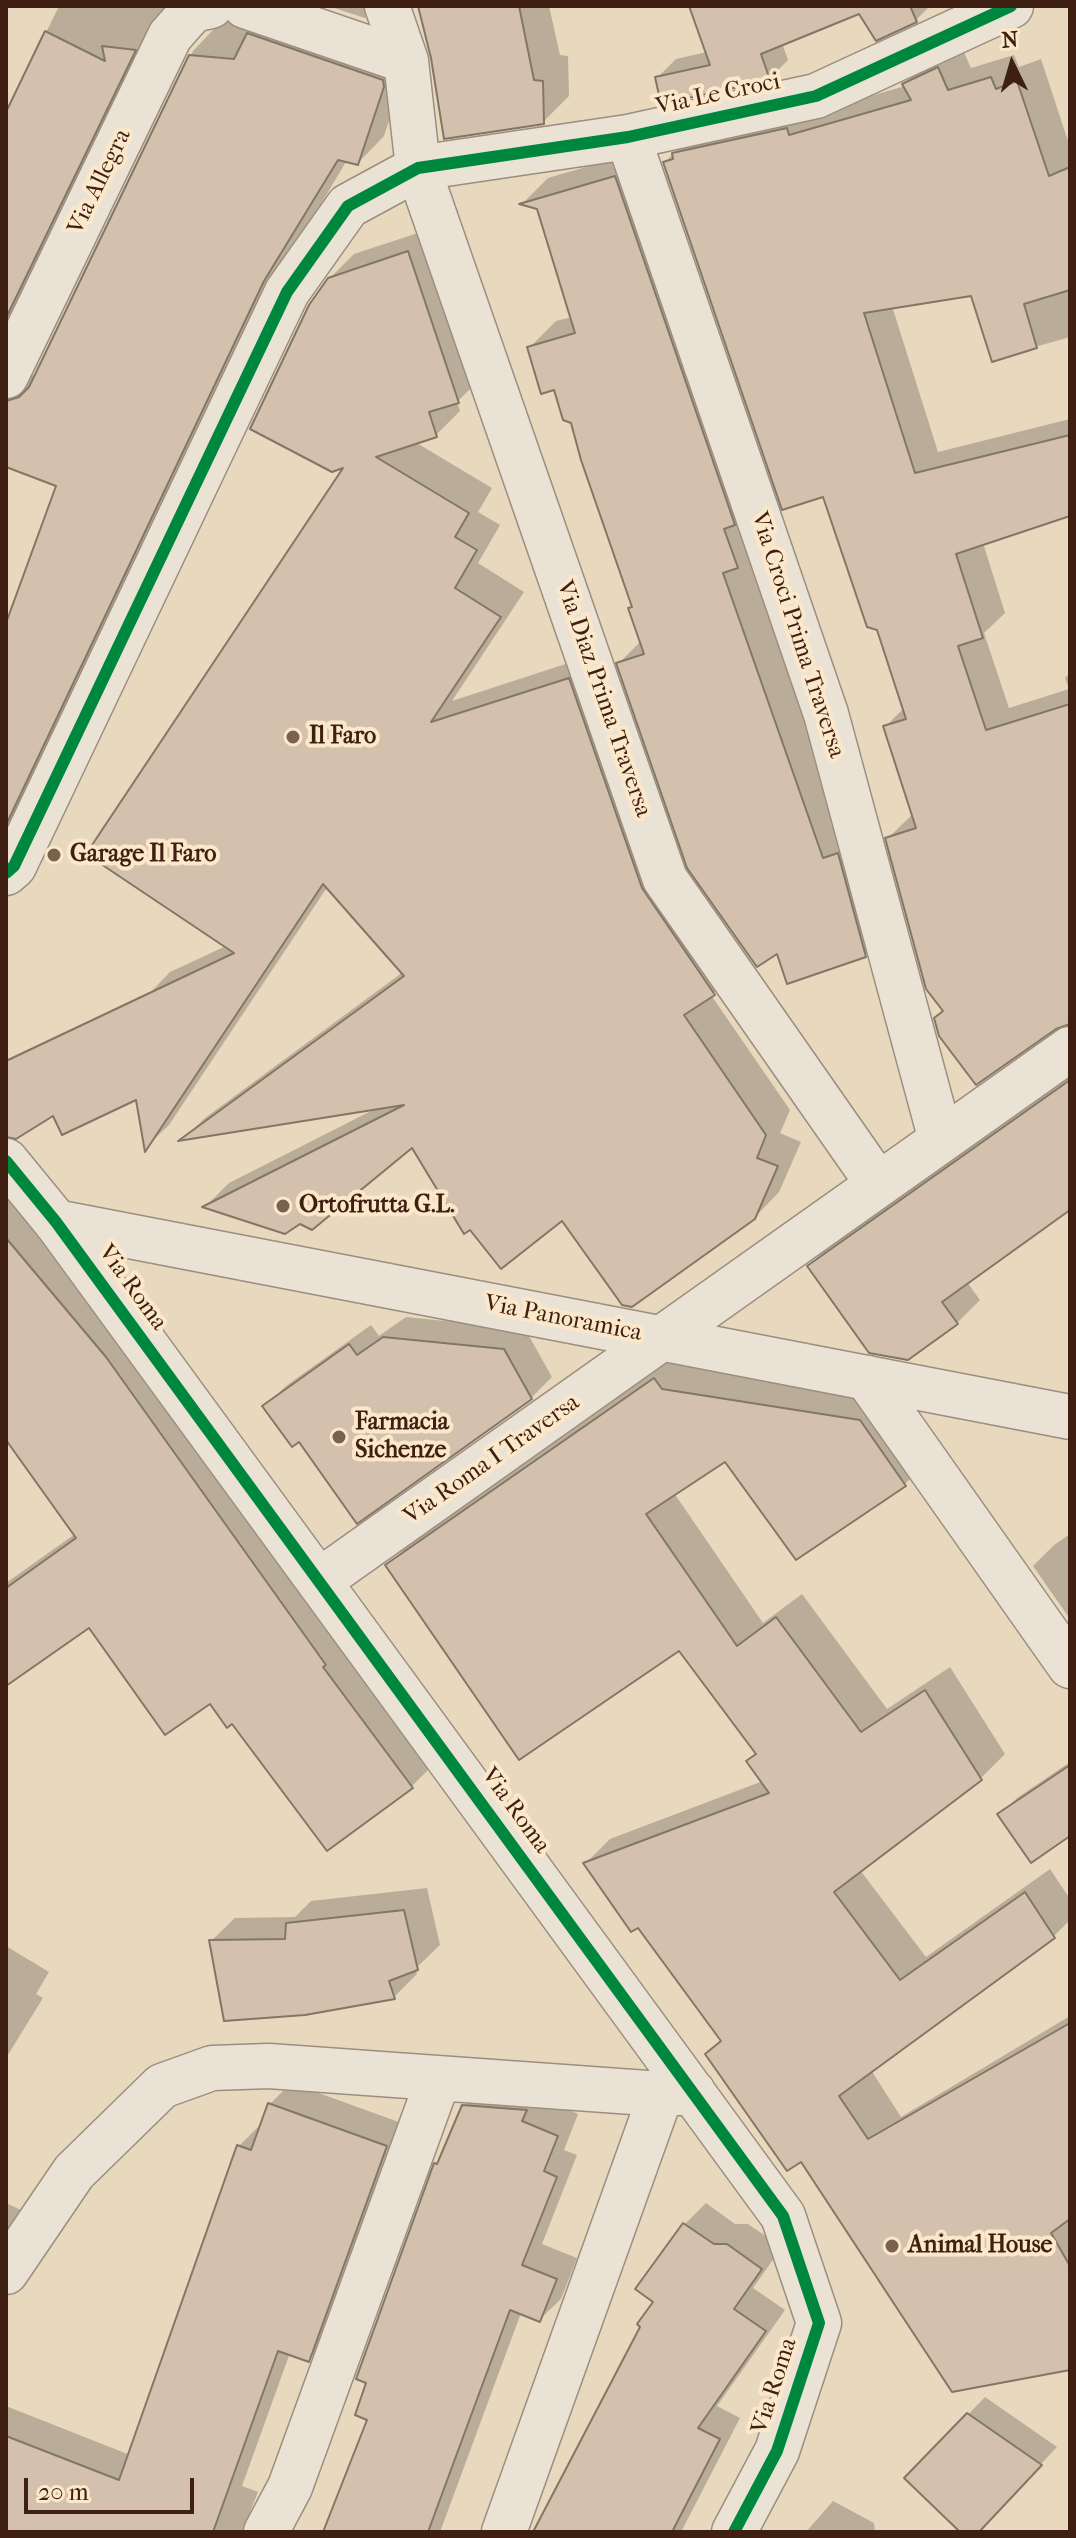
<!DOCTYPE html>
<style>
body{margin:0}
#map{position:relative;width:1076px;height:2538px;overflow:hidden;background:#e8d8be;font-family:"IM FELL French Canon",serif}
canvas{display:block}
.frame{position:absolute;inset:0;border:8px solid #3e1f11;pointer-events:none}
.north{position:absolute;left:972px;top:24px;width:80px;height:80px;-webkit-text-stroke:6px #fbe8ca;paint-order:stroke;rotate:355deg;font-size:22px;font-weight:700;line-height:32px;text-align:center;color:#3e1f11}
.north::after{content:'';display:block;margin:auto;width:28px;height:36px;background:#3e1f11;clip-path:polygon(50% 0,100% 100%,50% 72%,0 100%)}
.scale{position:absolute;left:24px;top:2478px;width:170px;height:36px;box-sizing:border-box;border:4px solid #3e1f11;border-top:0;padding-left:10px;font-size:24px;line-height:28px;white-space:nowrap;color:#3e1f11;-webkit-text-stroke:6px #fbe8ca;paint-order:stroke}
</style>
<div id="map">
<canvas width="1076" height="2538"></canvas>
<div class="frame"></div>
<div class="north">N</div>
<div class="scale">20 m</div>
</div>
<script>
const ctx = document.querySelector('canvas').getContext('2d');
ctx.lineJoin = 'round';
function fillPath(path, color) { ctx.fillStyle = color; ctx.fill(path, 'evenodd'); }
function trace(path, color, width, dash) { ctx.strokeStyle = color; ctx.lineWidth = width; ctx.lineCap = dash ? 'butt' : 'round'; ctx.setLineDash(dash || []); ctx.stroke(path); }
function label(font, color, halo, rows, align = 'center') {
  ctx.font = font + ' "IM FELL French Canon",serif'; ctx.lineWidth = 8; ctx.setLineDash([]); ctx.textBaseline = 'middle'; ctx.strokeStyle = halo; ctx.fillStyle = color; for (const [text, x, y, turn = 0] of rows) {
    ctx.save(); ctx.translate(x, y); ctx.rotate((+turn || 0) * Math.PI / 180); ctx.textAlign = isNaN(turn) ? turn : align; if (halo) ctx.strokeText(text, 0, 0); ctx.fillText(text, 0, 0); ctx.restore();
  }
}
const shadow = new Path2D(`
 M 59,6 L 169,6 L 22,373 L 36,376 L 193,51 L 235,7 L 409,60 L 384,136 L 358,163 L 347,160 L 279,275 L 6,845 L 6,626 L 59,485 L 6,465 L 6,115 Z
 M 328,6 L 378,6 L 365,18 Z
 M 420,6 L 549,6 L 560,55 L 568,56 L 569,96 L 543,122 L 433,57 Z
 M 691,6 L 930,6 L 916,20 L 860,11 L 782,43 L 788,60 L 769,79 L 657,78 L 676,59 L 707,52 Z
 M 961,46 L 971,68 L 1014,55 L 1019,67 L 1041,59 L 1070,147 L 1070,337 L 993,359 L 973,294 L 892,306 L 938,452 L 1070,419 L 1070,514 L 983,543 L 1005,613 L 984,633 L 1009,708 L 1069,689 L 1065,678 L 1070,673 L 1070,1023 L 945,1010 L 888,838 L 913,814 L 885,727 L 904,708 L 879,628 L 825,494 L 665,162 L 697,131 L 812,113 L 905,86 L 904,84 L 927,61 Z
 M 641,151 L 891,928 L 865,955 L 778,951 L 619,663 L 641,641 L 630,609 L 634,605 L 572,422 L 555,387 L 529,348 L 556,321 L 572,317 L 539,207 L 523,203 L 548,178 Z
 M 433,228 L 482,377 L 457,402 L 460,411 L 436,435 L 415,442 L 492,488 L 478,512 L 500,525 L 478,563 L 524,592 L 452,701 L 593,655 L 665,863 L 738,969 L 711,995 L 790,1110 L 780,1133 L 801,1142 L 779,1192 L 754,1218 L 562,1219 L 412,1145 L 300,1222 L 206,1206 L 229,1183 L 377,1108 L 184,1138 L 205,1118 L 403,972 L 328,886 L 169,1125 L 146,1147 L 146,997 L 170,972 L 226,946 L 348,464 L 329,279 L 354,254 Z
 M 1070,1075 L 1070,1208 L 967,1282 L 980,1300 L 957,1323 L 809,1266 L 832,1243 Z
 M 6,1169 L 435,1763 L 412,1786 L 327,1848 L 233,1722 L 210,1701 L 90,1625 L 6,1683 L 6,1583 L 75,1534 L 6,1437 Z
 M 406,1317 L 525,1329 L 552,1377 L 531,1398 L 300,1439 L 265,1406 L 286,1386 L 371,1325 L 379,1336 Z
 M 679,1354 L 885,1396 L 929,1459 L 905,1484 L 796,1557 L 726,1459 L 674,1493 L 763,1623 L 802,1594 L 887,1709 L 950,1667 L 1005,1754 L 981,1778 L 860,1870 L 926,1957 L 1050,1869 L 1070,1899 L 1070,1920 L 1054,1936 L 871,2070 L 901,2117 L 1070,2016 L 1070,2368 L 801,2159 L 708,2054 L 722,2039 L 639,1925 L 586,1863 L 610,1839 L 763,1781 L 757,1753 L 679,1648 L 388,1565 L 412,1541 Z
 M 1070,1534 L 1070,1619 L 1033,1566 L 1054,1545 Z
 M 1070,1762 L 1070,1834 L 1000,1815 L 1017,1798 Z
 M 427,1888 L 440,1945 L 415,1969 L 417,1974 L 394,1997 L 211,1941 L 235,1918 L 295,1917 L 311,1901 Z
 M 6,1946 L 49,1972 L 36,1994 L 43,1998 L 6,2058 Z
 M 291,2083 L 407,2125 L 330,2338 L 308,2360 L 290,2353 L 242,2486 L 258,2492 L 242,2532 L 6,2532 L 6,2406 L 130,2455 L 239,2146 L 260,2125 L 270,2104 Z
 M 485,2084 L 542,2099 L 578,2114 L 564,2150 L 577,2155 L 542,2244 L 577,2258 L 561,2299 L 539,2320 L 521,2313 L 440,2532 L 325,2532 L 370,2419 L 436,2164 L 441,2160 L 464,2106 Z
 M 6,2203 L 21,2210 L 6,2236 Z
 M 706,2203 L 735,2224 L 748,2224 L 782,2247 L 753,2288 L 785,2310 L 717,2406 L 740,2418 L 681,2532 L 535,2532 L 656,2302 L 638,2289 L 685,2224 Z
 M 985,2397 L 1057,2447 L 977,2532 L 963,2532 L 907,2478 Z
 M 833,2501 L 874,2523 L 875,2532 L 806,2532 Z`);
const building = new Path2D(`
 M 418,6 L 519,6 L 534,80 L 543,81 L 544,124 L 444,139 L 431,58 Z
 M 689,6 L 910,6 L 917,22 L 876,41 L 859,14 L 761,54 L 770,80 L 661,104 L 655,77 L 710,65 Z
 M 45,31 L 105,61 L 102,46 L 136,50 L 6,318 L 6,112 Z
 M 247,33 L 383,80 L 384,87 L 358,165 L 338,160 L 264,281 L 6,825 L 6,623 L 56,486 L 6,467 L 6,401 L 19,397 L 29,387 L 189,55 L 234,59 Z
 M 938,67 L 948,90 L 991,77 L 996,89 L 1017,81 L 1049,176 L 1070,167 L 1070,290 L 1024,304 L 1037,348 L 992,362 L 971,296 L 864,313 L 915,473 L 1070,435 L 1070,516 L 956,554 L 983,638 L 958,646 L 986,730 L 1070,704 L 1070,1024 L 1056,1029 L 976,1085 L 939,1036 L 934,1018 L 943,1011 L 926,989 L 885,838 L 916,828 L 883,726 L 906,719 L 877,630 L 867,627 L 823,497 L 782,510 L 663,162 L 673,159 L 672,153 L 787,128 L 789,135 L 911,100 L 902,84 Z
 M 615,176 L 735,525 L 724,529 L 738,568 L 723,573 L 823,858 L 838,853 L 866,957 L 787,984 L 777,954 L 757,967 L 687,868 L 616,663 L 644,654 L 628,608 L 632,607 L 581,460 L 571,423 L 563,420 L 554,390 L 541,394 L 527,347 L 575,333 L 537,209 L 519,204 Z
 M 408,251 L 459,403 L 429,412 L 437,437 L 376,457 L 469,513 L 455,537 L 477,550 L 455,588 L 501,617 L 431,722 L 569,678 L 642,888 L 715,995 L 684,1015 L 766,1135 L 757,1158 L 778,1166 L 755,1219 L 632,1307 L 622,1305 L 562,1221 L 501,1269 L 470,1230 L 464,1234 L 412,1148 L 312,1230 L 300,1224 L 285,1234 L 202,1207 L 404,1105 L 178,1141 L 404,976 L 323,884 L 145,1152 L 136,1100 L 62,1135 L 53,1116 L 16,1139 L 6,1137 L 6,1061 L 234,953 L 86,854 L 343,468 L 332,472 L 250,429 L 309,305 L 328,278 Z
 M 1070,1080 L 1070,1210 L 942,1302 L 958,1324 L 908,1360 L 869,1353 L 807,1266 Z
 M 6,1238 L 106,1357 L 326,1665 L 323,1667 L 413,1788 L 327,1851 L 232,1724 L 227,1728 L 210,1704 L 165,1735 L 89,1628 L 6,1686 L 6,1588 L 76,1538 L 6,1440 Z
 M 383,1337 L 504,1349 L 532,1399 L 357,1524 L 299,1442 L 292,1447 L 262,1406 L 349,1344 L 357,1355 Z
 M 654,1378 L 662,1389 L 860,1420 L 906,1486 L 796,1560 L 725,1462 L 646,1514 L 737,1646 L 776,1617 L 861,1732 L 925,1690 L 982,1780 L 834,1892 L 900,1980 L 1025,1892 L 1055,1938 L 839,2096 L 868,2139 L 1070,2023 L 1070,2219 L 1051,2233 L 1070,2266 L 1070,2370 L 952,2392 L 801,2162 L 787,2171 L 705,2054 L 721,2041 L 638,1928 L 631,1932 L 583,1863 L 769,1793 L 746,1761 L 756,1754 L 679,1651 L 519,1760 L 385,1565 Z
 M 1070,1765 L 1070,1836 L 1031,1863 L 997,1814 Z
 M 404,1910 L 418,1970 L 389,1981 L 395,1999 L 305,2015 L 224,2021 L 209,1940 L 285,1939 L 286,1923 Z
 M 268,2103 L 387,2146 L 309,2362 L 278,2351 L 213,2532 L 6,2532 L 6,2436 L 119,2480 L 237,2145 L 251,2150 Z
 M 462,2105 L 527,2110 L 522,2121 L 558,2136 L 544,2171 L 557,2177 L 522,2265 L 557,2279 L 540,2322 L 510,2310 L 428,2532 L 323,2532 L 367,2420 L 355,2415 L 366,2383 L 356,2379 L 434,2163 L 437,2164 Z
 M 683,2223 L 714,2244 L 727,2244 L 762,2269 L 734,2309 L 766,2331 L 698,2428 L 720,2439 L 672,2532 L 533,2532 L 640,2327 L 637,2324 L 653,2302 L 635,2289 Z
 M 967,2413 L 1042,2465 L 979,2532 L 960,2532 L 904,2478 Z`);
const minor = new Path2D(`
 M 245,6 L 406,61
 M 387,6 L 406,61 L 418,168 L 665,879 L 878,1184
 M 628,137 L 826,714 L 941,1140
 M 6,376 L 170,36 L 193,10 L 211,6
 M 6,873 L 14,866 L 287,292 L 348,206 L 418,168 L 628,137 L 816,96 L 1011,6
 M 56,1222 L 783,2216 L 819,2323 L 777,2451 L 734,2532
 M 867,1378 L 1070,1666
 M 319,1581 L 1070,1049
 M 6,2272 L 74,2172 L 162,2086 L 212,2068 L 269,2066 L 661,2094 L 693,2092
 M 266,2532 L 290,2487 L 438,2080
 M 504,2532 L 661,2094`);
const tertiary = new Path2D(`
 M 6,1161 L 56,1222 L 1070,1417`);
const cycleway = new Path2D(`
 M 6,873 L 14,866 L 287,292 L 348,206 L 418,168 L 628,137 L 816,96 L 1011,6
 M 6,1161 L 56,1222 L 783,2216 L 819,2323 L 777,2451 L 734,2532`);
const markers = [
 [293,737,8,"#7a604e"],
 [54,855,8,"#7a604e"],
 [283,1206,8,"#7a604e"],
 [339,1437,8,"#7a604e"],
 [892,2246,8,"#7a604e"]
];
const streetNames = [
 ["Via Le Croci",718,95,-12],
 ["Via Allegra",100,182,-64],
 ["Via Croci Prima Traversa",797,635,72],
 ["Via Diaz Prima Traversa",603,699,71],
 ["Via Roma",132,1288,54],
 ["Via Panoramica",563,1319,11],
 ["Via Roma I Traversa",492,1460,-35],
 ["Via Roma",515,1811,54],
 ["Via Roma",775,2386,-72]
];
const poiNames = [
 ["Il Faro",309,737],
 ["Garage Il Faro",70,855],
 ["Ortofrutta G.L.",299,1206],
 ["Farmacia",355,1423],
 ["Sichenze",355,1451],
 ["Animal House",908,2246]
];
fillPath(shadow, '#0003');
fillPath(building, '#d4c1ad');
trace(building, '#827667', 2);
trace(minor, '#9b8e7e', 47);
trace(tertiary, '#9b8e7e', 47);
trace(minor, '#ebe2d6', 44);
trace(tertiary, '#ebe2d6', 44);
trace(cycleway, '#00873e', 12);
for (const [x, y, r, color] of markers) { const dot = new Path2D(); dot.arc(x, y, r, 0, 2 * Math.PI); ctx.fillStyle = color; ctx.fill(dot); trace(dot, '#fbe8ca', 3); }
label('24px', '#3e1f11', '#fbe8ca', streetNames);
label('bold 24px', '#3e1f11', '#fbe8ca', poiNames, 'left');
</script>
